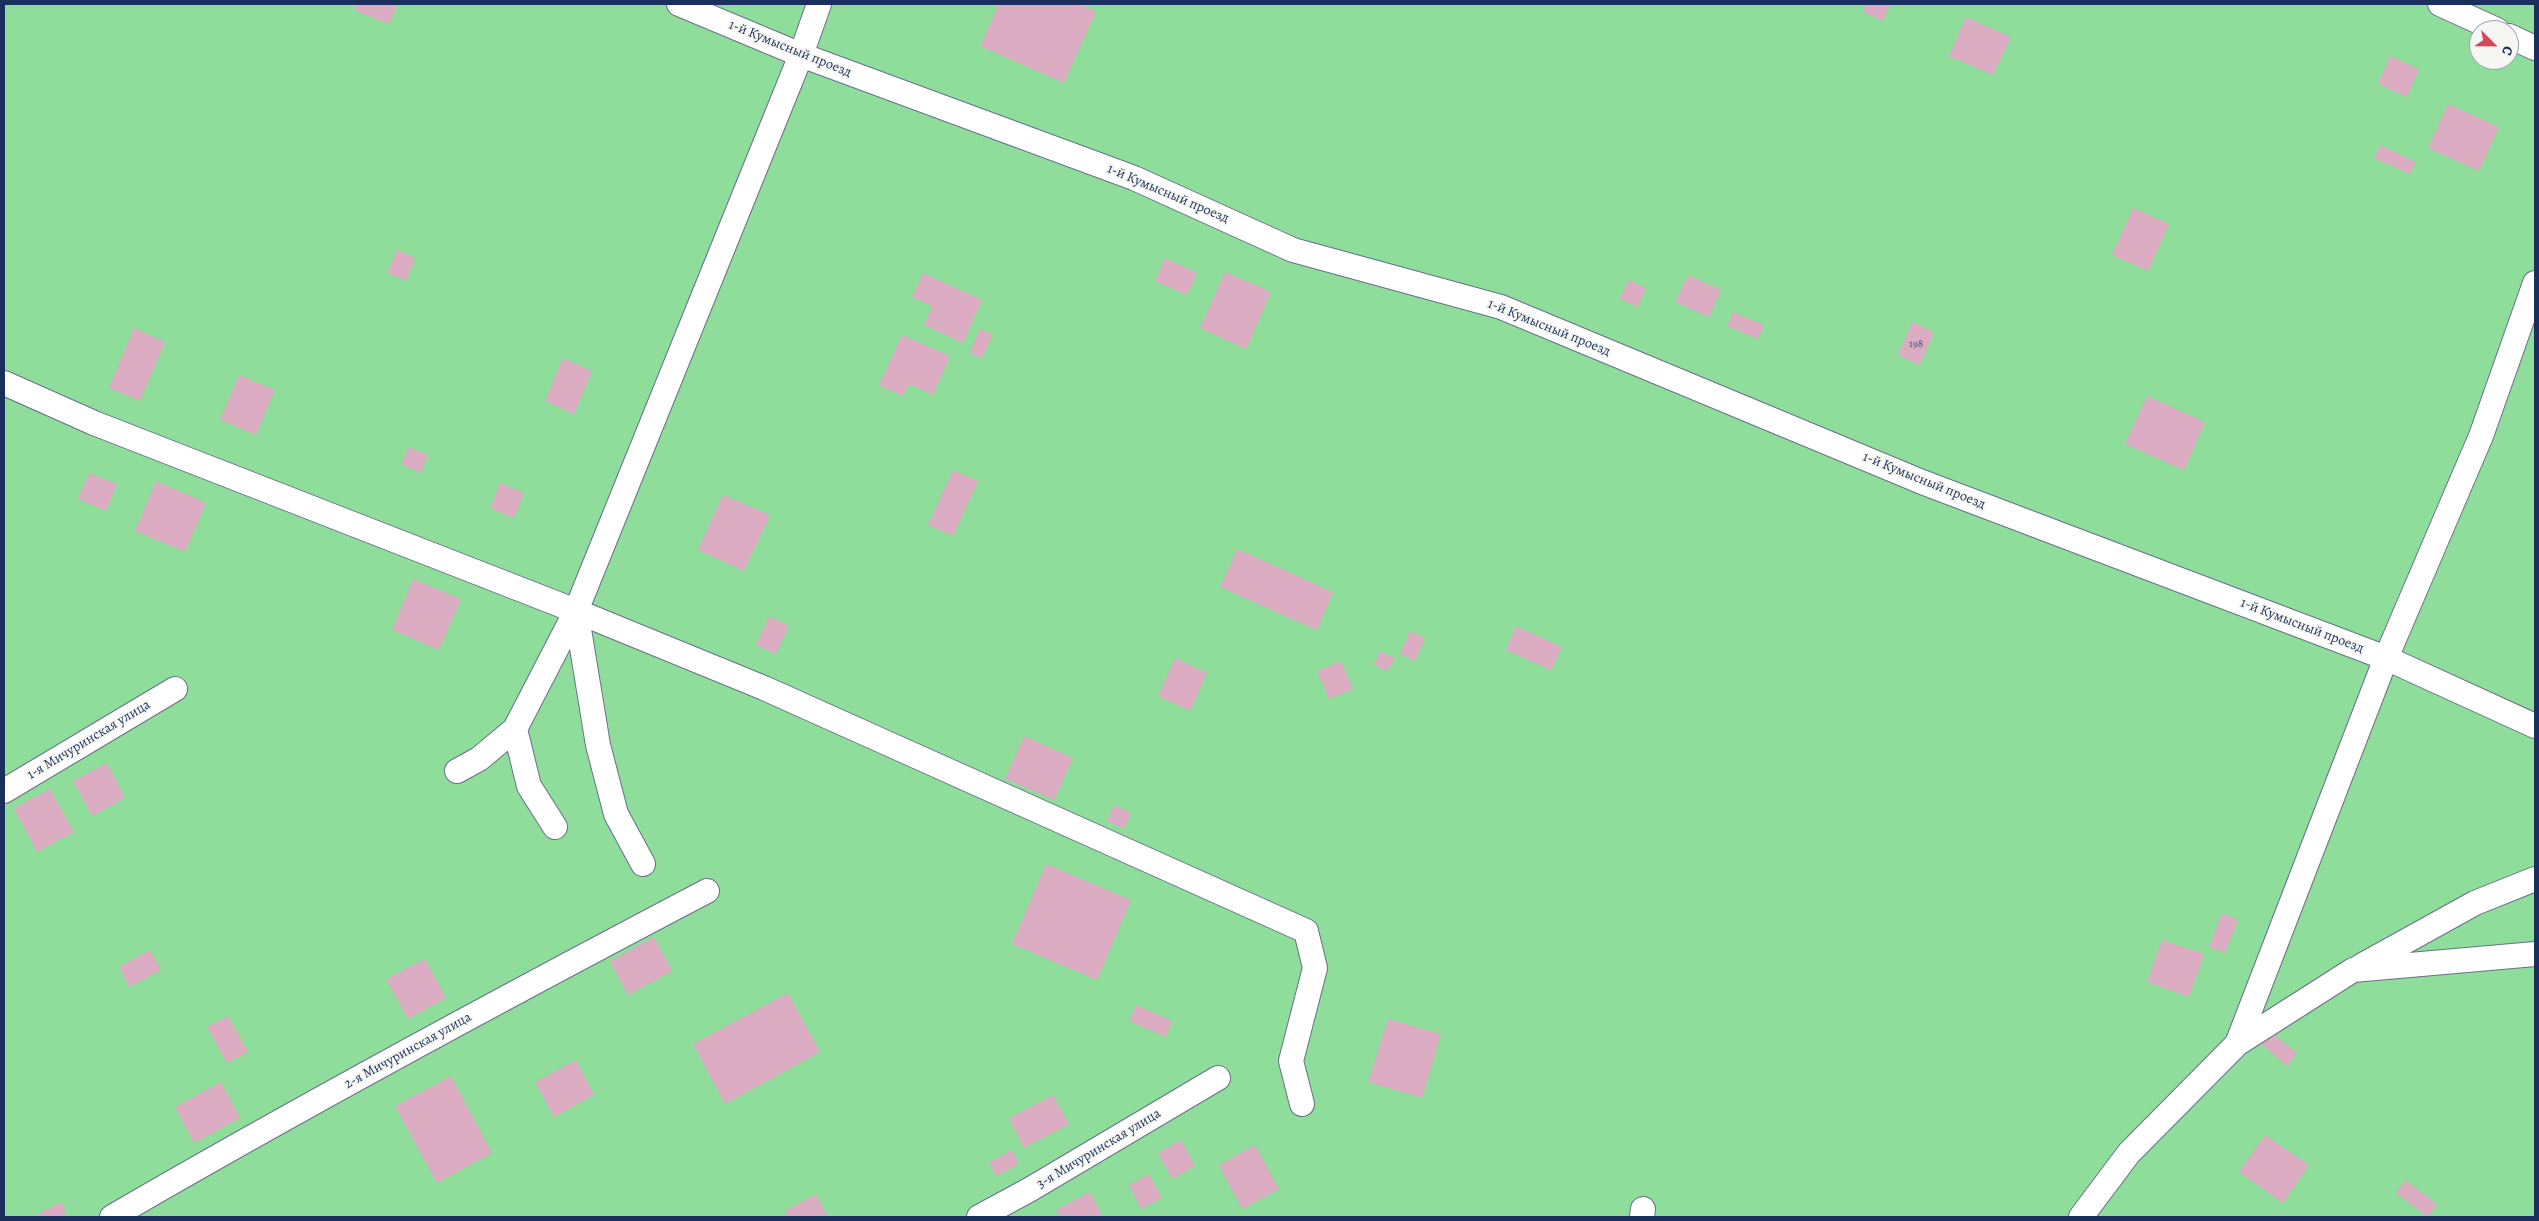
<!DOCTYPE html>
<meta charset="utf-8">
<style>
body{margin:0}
#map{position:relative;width:2539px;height:1221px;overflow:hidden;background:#f5e8d8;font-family:Alegreya,serif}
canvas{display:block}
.frame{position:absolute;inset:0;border:5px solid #1b2f5e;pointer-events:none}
.north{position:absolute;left:2469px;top:20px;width:50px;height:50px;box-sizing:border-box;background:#f6f6f2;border:1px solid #9ea6b7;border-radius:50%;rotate:113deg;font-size:14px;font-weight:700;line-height:20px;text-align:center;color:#1b2f5e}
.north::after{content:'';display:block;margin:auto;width:18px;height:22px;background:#d1495b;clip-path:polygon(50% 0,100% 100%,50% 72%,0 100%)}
</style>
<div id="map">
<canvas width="2539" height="1221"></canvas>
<div class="frame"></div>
<div class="north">С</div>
</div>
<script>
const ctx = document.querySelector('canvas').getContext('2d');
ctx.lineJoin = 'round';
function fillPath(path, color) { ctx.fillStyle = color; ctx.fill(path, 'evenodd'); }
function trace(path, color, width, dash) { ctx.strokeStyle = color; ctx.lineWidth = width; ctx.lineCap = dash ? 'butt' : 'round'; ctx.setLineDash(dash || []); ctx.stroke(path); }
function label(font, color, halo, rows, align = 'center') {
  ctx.font = font + ' Alegreya,serif'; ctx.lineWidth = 4; ctx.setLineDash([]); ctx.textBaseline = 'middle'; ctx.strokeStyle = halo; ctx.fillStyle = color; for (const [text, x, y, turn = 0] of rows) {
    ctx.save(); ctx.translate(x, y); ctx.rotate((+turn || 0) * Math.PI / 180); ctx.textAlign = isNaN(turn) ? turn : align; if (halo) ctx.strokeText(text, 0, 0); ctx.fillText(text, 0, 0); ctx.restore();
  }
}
const green = new Path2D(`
 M 4,4 L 2535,4 L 2535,1217 L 4,1217 ZM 2479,30 L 2509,30 L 2509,60 L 2479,60 Z`);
const building = new Path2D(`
 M 357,4 L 398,4 L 389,24 L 354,10 Z
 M 999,4 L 1078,4 L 1096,11 L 1064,83 L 980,46 Z
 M 1866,4 L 1890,4 L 1883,21 L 1863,12 Z
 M 1966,17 L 2011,37 L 1993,75 L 1949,56 Z
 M 2390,56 L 2419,69 L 2407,97 L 2378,84 Z
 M 2448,104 L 2499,127 L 2479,171 L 2428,148 Z
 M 2380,145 L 2416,162 L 2410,174 L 2374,158 Z
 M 2133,208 L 2169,224 L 2148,271 L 2112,255 Z
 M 397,250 L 415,258 L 406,281 L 387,273 Z
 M 1165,258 L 1197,273 L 1187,295 L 1155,281 Z
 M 1225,272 L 1271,292 L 1246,349 L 1200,328 Z
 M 923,273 L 982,300 L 963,343 L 924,325 L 932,306 L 912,297 Z
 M 1688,275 L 1721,290 L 1709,317 L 1675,302 Z
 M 1628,280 L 1646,288 L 1638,307 L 1620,299 Z
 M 1733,312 L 1764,325 L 1758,339 L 1727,326 Z
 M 1912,322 L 1934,332 L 1920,365 L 1898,355 Z
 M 134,328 L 165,342 L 140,401 L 109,388 Z
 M 980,329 L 993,334 L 982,358 L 969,353 Z
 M 902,335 L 950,356 L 933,395 L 909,384 L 903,396 L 879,385 Z
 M 563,358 L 592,371 L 574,414 L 545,401 Z
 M 239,375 L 275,390 L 256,435 L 220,420 Z
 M 2147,396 L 2205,422 L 2184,470 L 2125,444 Z
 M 409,447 L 428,455 L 421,473 L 401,464 Z
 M 953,470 L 978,481 L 953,536 L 928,525 Z
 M 89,473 L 117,484 L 106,511 L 78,499 Z
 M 156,481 L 206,503 L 185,552 L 135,531 Z
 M 500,483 L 524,493 L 514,518 L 490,508 Z
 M 723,495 L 770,515 L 744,571 L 698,550 Z
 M 1237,549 L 1333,592 L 1317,630 L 1220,587 Z
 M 413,579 L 461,599 L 439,650 L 392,630 Z
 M 769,616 L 789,626 L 776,654 L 756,645 Z
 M 1516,626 L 1562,647 L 1551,670 L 1506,650 Z
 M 1410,631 L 1425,638 L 1415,661 L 1400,654 Z
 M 1380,651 L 1395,658 L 1388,671 L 1374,665 Z
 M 1175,658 L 1207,673 L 1190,711 L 1158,696 Z
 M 1341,661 L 1353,689 L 1329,699 L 1317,671 Z
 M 1024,736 L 1073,758 L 1054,800 L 1005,779 Z
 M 107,763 L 125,798 L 92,816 L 73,781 Z
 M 50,789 L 74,832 L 37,852 L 14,808 Z
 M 1114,805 L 1131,813 L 1124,829 L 1107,821 Z
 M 1046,864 L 1131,900 L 1097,980 L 1012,944 Z
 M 2222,913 L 2238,920 L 2225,953 L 2209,947 Z
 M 654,937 L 672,971 L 628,995 L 610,961 Z
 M 2162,940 L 2204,954 L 2189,997 L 2147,982 Z
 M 150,950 L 161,970 L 129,987 L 119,967 Z
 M 425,959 L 446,998 L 408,1019 L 386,979 Z
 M 788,993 L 820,1052 L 725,1104 L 693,1044 Z
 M 1136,1005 L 1172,1021 L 1166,1037 L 1129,1021 Z
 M 228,1016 L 248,1052 L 227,1063 L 207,1027 Z
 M 1388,1019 L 1441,1034 L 1422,1098 L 1368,1082 Z
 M 2269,1031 L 2297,1053 L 2287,1066 L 2260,1043 Z
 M 576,1060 L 594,1095 L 554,1117 L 535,1082 Z
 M 451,1076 L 492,1153 L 437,1183 L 395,1106 Z
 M 221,1082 L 240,1118 L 194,1143 L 175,1107 Z
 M 1053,1095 L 1069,1124 L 1024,1148 L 1009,1118 Z
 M 2265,1135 L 2309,1165 L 2283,1203 L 2239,1172 Z
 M 1181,1140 L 1195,1166 L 1172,1179 L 1158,1153 Z
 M 1255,1145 L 1279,1189 L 1242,1209 L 1219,1165 Z
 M 1012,1150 L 1019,1164 L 996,1176 L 989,1162 Z
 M 1149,1174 L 1162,1198 L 1141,1209 L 1129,1185 Z
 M 2405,1180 L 2437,1204 L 2428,1217 L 2396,1193 Z
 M 1090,1192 L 1103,1217 L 1060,1217 L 1056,1210 Z
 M 816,1194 L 828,1217 L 788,1217 L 785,1211 Z
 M 61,1202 L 67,1214 L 61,1217 L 40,1217 L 38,1214 Z`);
const lane = new Path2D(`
 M 679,4 L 801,55 L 1134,178 L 1293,250 L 1501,307 L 1922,482 L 2386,658 L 2535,726
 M 2440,4 L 2497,30
 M 2509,36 L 2535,48
 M 4,383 L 94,423 L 576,611 L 801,55 L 819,4
 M 576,611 L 764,688 L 1306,931 L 1315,968 L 1291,1061 L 1302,1104
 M 576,611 L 598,745 L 616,814 L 643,864
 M 457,771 L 479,759 L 515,729
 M 4,791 L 175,689
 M 555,827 L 529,786 L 515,729 L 576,611
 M 2361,966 L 2475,903 L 2535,879
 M 2237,1044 L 2353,970 L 2535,954
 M 112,1217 C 308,1103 507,996 707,891
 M 979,1217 L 1029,1190 L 1218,1078
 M 1642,1217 L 1643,1209
 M 2081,1217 L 2129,1153 L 2237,1044 L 2386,658 L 2481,436 L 2535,283`);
const numberNames = [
 ["198",1916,344]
];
const streetNames = [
 ["1-й Кумысный проезд",790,49,22],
 ["1-й Кумысный проезд",1168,194,23],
 ["1-й Кумысный проезд",1549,328,22],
 ["1-й Кумысный проезд",1924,481,22],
 ["1-й Кумысный проезд",2302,626,21],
 ["1-я Мичуринская улица",89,740,-31],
 ["2-я Мичуринская улица",408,1051,-29],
 ["3-я Мичуринская улица",1099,1149,-31]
];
fillPath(green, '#8fdd9b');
fillPath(building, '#dbabc1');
trace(lane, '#677089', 26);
trace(lane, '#fff', 24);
label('11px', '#4b4e77', null, numberNames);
label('14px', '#1b2f5e', '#f6f6f2', streetNames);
</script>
